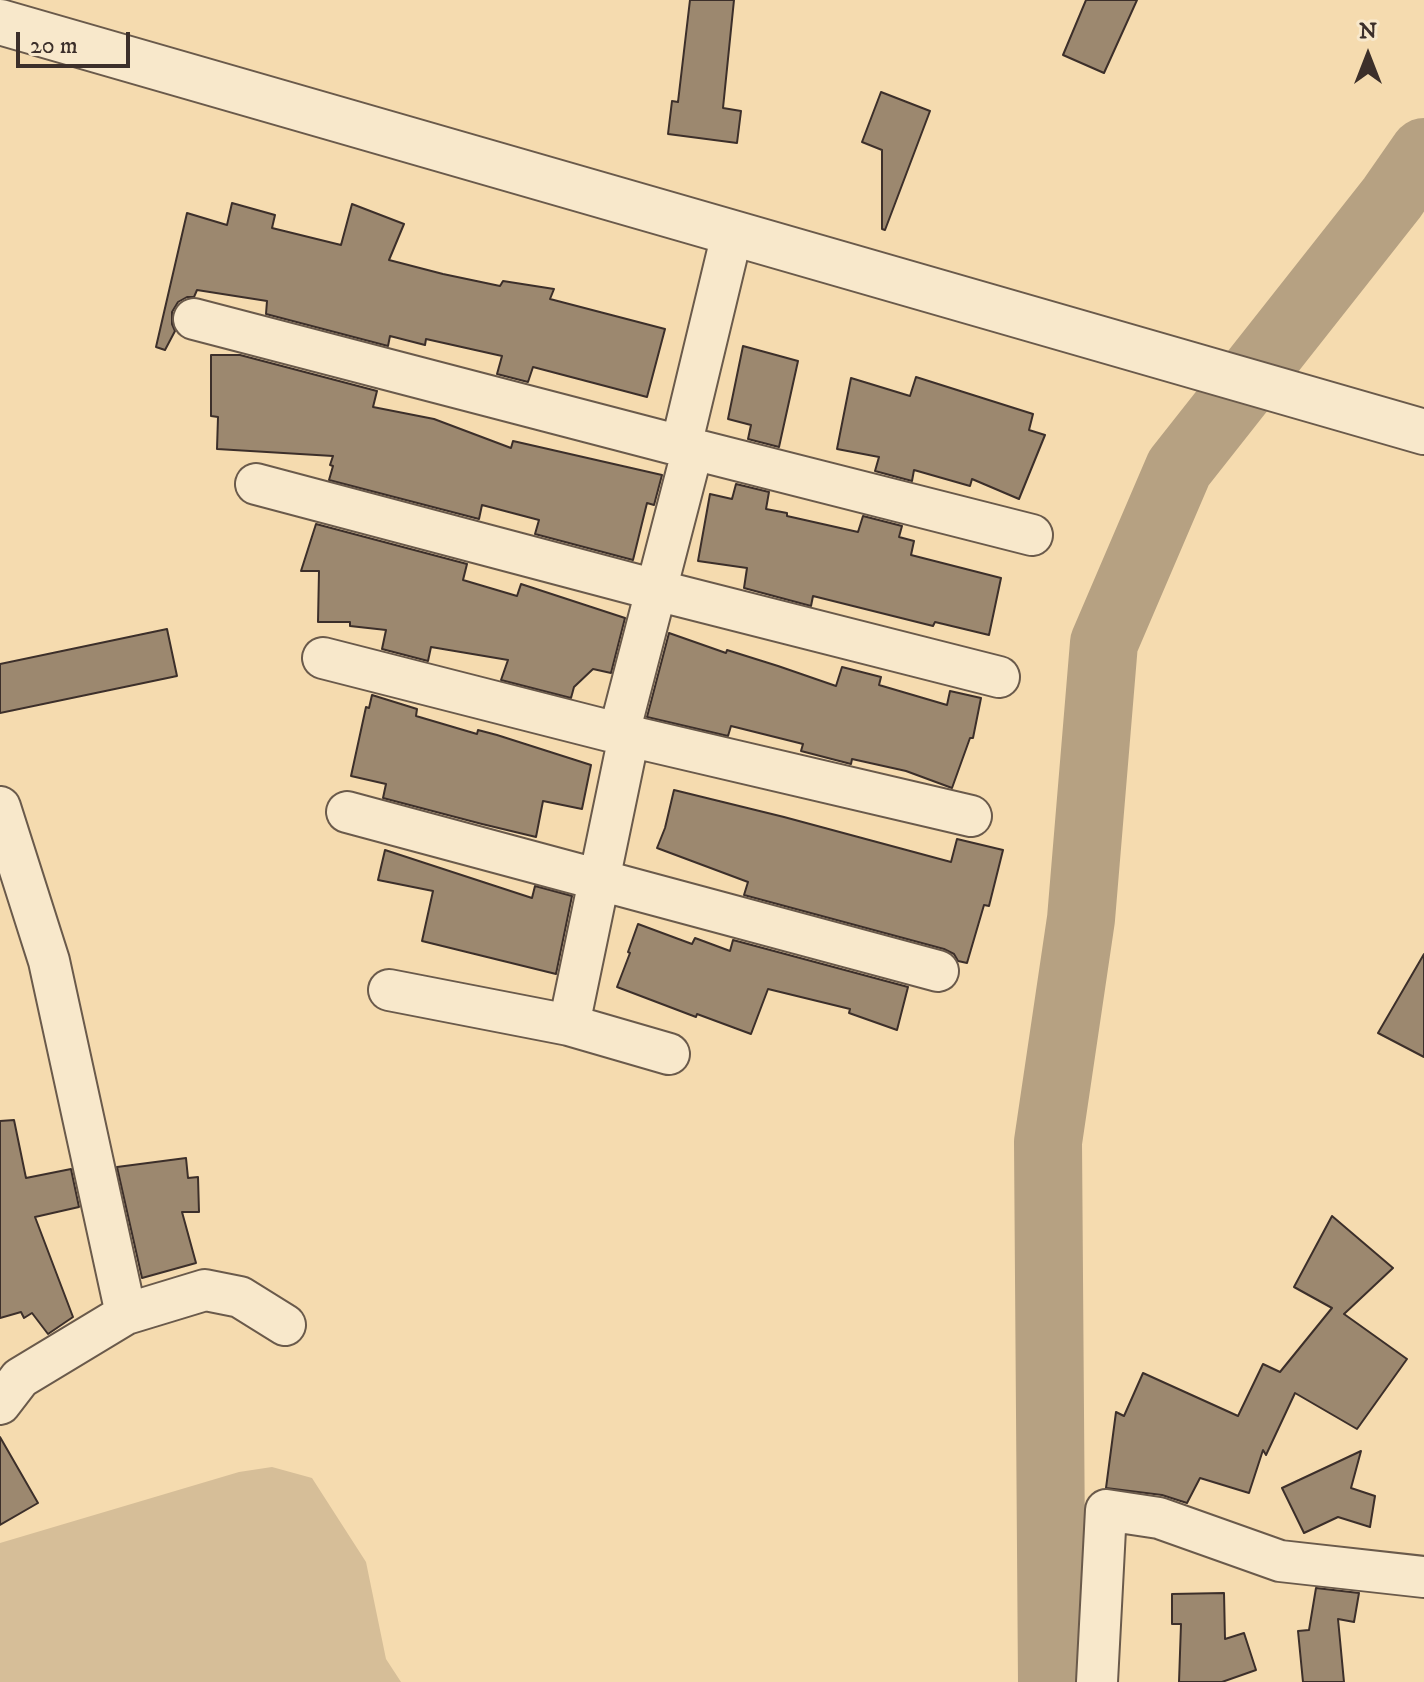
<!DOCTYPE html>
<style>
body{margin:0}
#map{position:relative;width:1424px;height:1682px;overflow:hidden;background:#f5dbaf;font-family:"IM FELL DW Pica",serif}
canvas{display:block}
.north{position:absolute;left:1328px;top:16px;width:80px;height:80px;-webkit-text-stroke:6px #f8e8cb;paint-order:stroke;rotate:0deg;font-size:22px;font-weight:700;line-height:32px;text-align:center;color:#3c2f2a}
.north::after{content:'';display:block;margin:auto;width:28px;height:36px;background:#3c2f2a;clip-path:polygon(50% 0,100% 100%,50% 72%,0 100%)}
.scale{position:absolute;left:16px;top:32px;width:114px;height:36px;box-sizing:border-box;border:4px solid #3c2f2a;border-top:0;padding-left:10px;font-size:24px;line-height:28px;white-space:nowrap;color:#3c2f2a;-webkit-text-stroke:6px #f8e8cb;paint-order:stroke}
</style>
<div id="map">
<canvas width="1424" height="1682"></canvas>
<div class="north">N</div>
<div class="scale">20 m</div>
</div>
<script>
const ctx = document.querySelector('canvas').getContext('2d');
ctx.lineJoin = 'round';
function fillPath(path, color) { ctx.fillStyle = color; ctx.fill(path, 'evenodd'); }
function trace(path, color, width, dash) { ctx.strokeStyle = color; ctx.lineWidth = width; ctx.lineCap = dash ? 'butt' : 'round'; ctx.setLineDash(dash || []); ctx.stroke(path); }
const green = new Path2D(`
 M 272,1467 L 312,1478 L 366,1562 L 386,1659 L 401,1682 L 0,1682 L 0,1543 L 239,1472 Z`);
const river = new Path2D(`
 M 1052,1682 L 1048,1142 L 1081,919 L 1104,643 L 1179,468 L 1392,198 L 1424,152`);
const building = new Path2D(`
 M 690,0 L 734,0 L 723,108 L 741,111 L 737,143 L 668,134 L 672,101 L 678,102 Z
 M 1086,0 L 1137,0 L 1104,73 L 1063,55 Z
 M 881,92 L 930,111 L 885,230 L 882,229 L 882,150 L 862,142 Z
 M 232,203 L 275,215 L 272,228 L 341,245 L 352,204 L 404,224 L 389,260 L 443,274 L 500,286 L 503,281 L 554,289 L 550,299 L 665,329 L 647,397 L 533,367 L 528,382 L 497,374 L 502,356 L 426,339 L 425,345 L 390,336 L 388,346 L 266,314 L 267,301 L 197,290 L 194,297 L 187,297 L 178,302 L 172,312 L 172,324 L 175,331 L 165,350 L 156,347 L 187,213 L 227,225 Z
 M 743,346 L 798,361 L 779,447 L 748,439 L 751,425 L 728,419 Z
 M 211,355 L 240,355 L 377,391 L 373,407 L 434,419 L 511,448 L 513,441 L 662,475 L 654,505 L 647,503 L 633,560 L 535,534 L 539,520 L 482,505 L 479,519 L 329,480 L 333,466 L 330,465 L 333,456 L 217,449 L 218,417 L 211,416 Z
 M 916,377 L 1033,414 L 1029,430 L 1045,435 L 1019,499 L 972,479 L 970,486 L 914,470 L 912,481 L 875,471 L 879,457 L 837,449 L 851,378 L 910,396 Z
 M 736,484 L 769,492 L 766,509 L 787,513 L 787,516 L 858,532 L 863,516 L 902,526 L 899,537 L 914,541 L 911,555 L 1001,578 L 989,635 L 935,622 L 933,626 L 813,596 L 811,606 L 744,588 L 747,568 L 698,561 L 710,494 L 732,499 Z
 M 316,524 L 467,564 L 463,580 L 517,596 L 521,584 L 625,618 L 611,673 L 593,669 L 574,687 L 571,698 L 501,680 L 508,660 L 431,647 L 428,661 L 382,649 L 386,630 L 350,626 L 350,622 L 318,622 L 319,571 L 301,571 Z
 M 167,629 L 177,676 L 0,713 L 0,664 Z
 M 669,633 L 726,653 L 727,650 L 778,666 L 836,686 L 842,667 L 881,677 L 879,685 L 947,705 L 950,691 L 981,698 L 973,738 L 970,738 L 952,788 L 906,771 L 852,759 L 851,764 L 801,751 L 803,744 L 731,726 L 728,736 L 647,717 Z
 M 372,695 L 417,709 L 416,716 L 477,734 L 478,730 L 497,735 L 591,765 L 582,809 L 543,801 L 536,837 L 482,824 L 383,798 L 386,784 L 351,776 L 366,707 L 369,708 Z
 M 674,790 L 784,817 L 951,862 L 957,839 L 1003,850 L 989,906 L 984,905 L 967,963 L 958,961 L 954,954 L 944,949 L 744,895 L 748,882 L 657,848 L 665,828 Z
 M 385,850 L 532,898 L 535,886 L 572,896 L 556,974 L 422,941 L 433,891 L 378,880 Z
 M 638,924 L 692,944 L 695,938 L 730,951 L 733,940 L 908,987 L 897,1030 L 849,1013 L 850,1009 L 768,989 L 751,1034 L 697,1014 L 696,1017 L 617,987 L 630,953 L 628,952 Z
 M 1424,954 L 1424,1057 L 1378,1033 Z
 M 14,1120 L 26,1178 L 71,1169 L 79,1207 L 35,1217 L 73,1317 L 48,1334 L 32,1313 L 24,1318 L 21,1312 L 0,1318 L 0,1121 Z
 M 186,1158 L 188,1178 L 198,1177 L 199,1212 L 182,1212 L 196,1263 L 142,1278 L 117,1167 Z
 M 1332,1216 L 1393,1268 L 1344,1314 L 1407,1359 L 1357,1429 L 1295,1393 L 1266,1455 L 1263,1450 L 1249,1493 L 1200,1478 L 1187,1503 L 1162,1495 L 1106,1488 L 1116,1412 L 1124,1416 L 1143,1373 L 1238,1416 L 1263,1364 L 1280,1372 L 1332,1308 L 1294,1287 Z
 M 0,1437 L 38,1503 L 0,1525 Z
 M 1361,1451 L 1351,1488 L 1375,1496 L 1370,1527 L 1338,1517 L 1304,1533 L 1282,1488 Z
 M 1316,1588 L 1359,1593 L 1354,1622 L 1338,1619 L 1344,1682 L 1303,1682 L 1298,1631 L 1309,1630 Z
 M 1224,1593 L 1225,1639 L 1244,1633 L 1256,1670 L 1222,1682 L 1179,1682 L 1181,1624 L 1172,1624 L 1172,1594 Z`);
const minor = new Path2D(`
 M 194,319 L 681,446 L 1032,535
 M 681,446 L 732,234
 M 256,484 L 656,590 L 999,677
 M 323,658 L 629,736 L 971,816
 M 619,733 L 693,448
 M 0,807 L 49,961 L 126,1314
 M 347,812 L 938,971
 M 389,990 L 569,1025 L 669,1054
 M 569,1025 L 629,736
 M 0,1404 L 20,1378 L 126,1314 L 205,1290 L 240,1297 L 285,1325
 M 1097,1682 L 1106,1510 L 1159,1518 L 1280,1561 L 1424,1577`);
const tertiary = new Path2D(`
 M 0,22 L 1424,432`);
fillPath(green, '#d6be98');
trace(river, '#b6a182', 68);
fillPath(building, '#9c886f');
trace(building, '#3c2f2a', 2);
trace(minor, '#6a5a4b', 44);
trace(tertiary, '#6a5a4b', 48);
trace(minor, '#f8e8cb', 40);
trace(tertiary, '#f8e8cb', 44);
</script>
